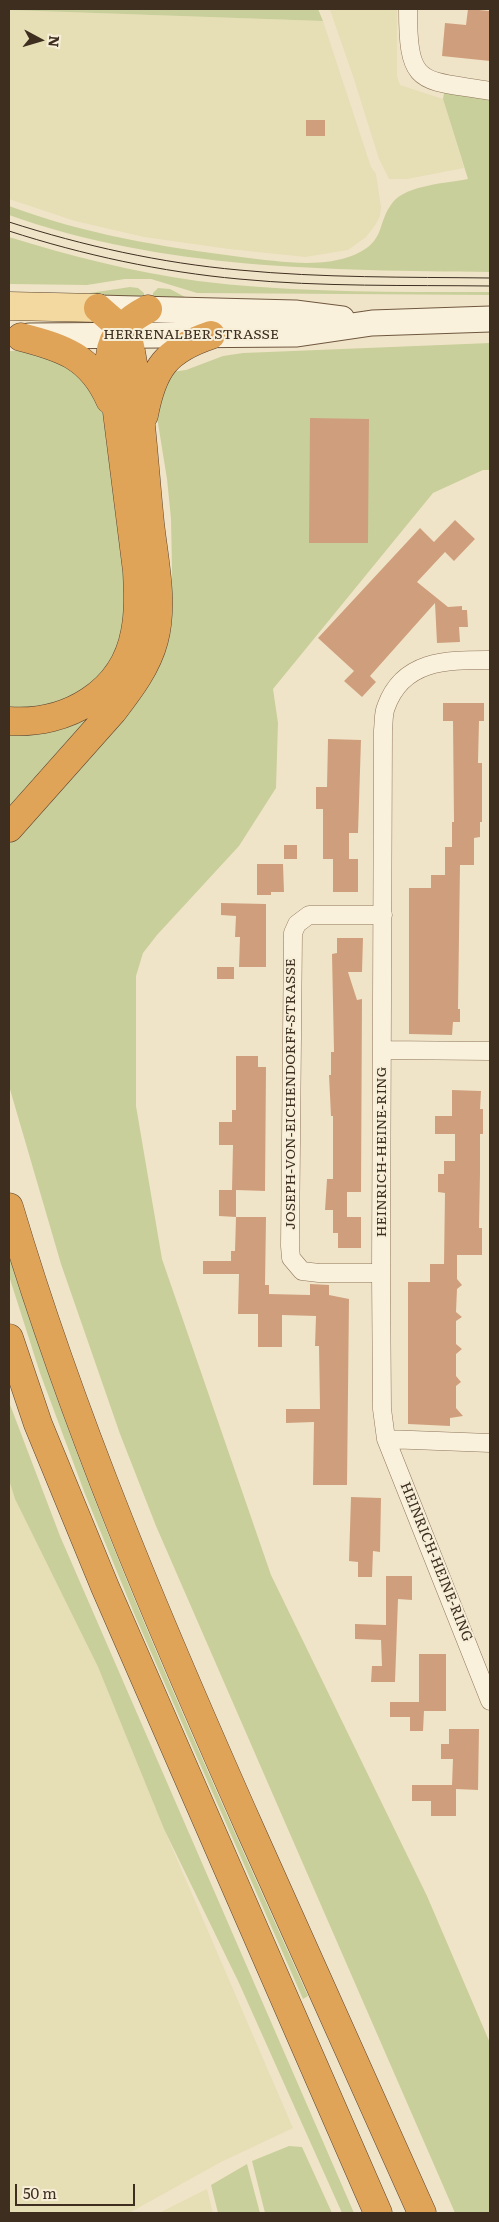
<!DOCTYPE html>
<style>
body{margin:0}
#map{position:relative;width:499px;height:2222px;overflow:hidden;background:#f0e4c8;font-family:Literata,serif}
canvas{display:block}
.frame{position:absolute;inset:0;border:10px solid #3d2e20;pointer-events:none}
.north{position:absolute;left:15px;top:15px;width:50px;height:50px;-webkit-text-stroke:4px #f7eed8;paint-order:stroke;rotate:96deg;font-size:14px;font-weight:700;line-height:20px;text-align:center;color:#3d2e20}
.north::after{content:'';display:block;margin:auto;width:18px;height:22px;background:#3d2e20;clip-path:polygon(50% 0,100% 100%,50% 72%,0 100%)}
.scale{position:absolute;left:15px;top:2184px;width:120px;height:22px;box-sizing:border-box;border:2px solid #3d2e20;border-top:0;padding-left:6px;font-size:15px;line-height:18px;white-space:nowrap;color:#3d2e20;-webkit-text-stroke:4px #f7eed8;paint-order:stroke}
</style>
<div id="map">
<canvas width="499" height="2222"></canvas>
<div class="frame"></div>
<div class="north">N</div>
<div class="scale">50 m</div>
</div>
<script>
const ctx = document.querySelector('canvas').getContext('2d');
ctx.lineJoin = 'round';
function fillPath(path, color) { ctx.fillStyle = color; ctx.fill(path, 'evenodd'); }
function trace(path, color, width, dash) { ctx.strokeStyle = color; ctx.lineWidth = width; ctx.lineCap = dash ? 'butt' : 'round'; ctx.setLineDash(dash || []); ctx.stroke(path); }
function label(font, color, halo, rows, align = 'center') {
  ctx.font = font + ' Literata,serif'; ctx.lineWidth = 4; ctx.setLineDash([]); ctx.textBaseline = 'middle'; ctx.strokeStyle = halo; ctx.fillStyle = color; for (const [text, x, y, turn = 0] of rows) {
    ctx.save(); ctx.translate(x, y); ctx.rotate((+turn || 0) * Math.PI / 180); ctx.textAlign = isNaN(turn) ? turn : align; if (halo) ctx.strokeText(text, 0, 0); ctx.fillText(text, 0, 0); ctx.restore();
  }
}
const farmland = new Path2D(`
 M 293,9 L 397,9 L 397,76 L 400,85 L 443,99 L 464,168 L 407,179 L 389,179 L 379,159 L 353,76 L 330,10 Z
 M 9,10 L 323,21 L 371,167 L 376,174 L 381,207 L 380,216 L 376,224 L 366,237 L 348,250 L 305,257 L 229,249 L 144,237 L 75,221 L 9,199 Z
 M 9,1480 L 15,1499 L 98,1667 L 164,1829 L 293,2128 L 221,2162 L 129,2213 L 9,2213 Z
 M 207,2189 L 213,2213 L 159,2213 Z`);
const green = new Path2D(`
 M 9,9 L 318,9 L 323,21 L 9,10 Z
 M 444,93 L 490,99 L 490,272 C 328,270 163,270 9,215 L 9,206 C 84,234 162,247 241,257 C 277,261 320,269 354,255 C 387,241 376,223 393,202 C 407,185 447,183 468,179 L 443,99 Z
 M 9,237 C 71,256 133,272 198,281 C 295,293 393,292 490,292 L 490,295 L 197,293 L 151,279 L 125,279 L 87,285 L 9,284 Z
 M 130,287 L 138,288 L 144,293 L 144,296 L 89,296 L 90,293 Z
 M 158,288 L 170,289 L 185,297 L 153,297 L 153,293 Z
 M 490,343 L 490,470 L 483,470 L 433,493 L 273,689 L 278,723 L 276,788 L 239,846 L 157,935 L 143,953 L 136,976 L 136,1106 L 162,1259 L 271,1575 L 427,1896 L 490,2043 L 490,2213 L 455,2213 L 156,1526 L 120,1434 L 61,1264 L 9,1086 L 9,843 L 170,605 L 172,570 L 171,519 L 167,479 L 156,411 L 171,372 L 186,370 L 223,356 L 243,353 Z
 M 9,351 L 43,351 L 65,356 L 103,398 L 128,591 L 120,644 L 99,679 L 74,698 L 44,707 L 9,709 Z
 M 133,668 L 9,814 L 9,730 Z
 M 9,1255 C 88,1510 199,1753 308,1996 L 303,1999 L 136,1618 L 85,1494 L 40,1373 L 9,1276 Z
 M 9,1402 L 60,1536 L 354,2213 L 342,2213 L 239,1983 L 164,1829 L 98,1667 L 15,1499 L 9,1480 Z
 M 289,2146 L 302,2147 L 332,2213 L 265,2213 L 252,2161 Z
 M 247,2164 L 260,2213 L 218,2213 L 211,2185 Z`);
const building = new Path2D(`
 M 468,9 L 490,11 L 490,61 L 442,56 L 445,23 L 466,25 Z
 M 306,120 L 325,120 L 325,136 L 306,136 Z
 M 310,418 L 369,419 L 368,543 L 309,543 Z
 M 455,520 L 475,539 L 454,561 L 445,552 L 417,582 L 448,607 L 462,606 L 462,610 L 467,610 L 468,627 L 459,627 L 460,642 L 437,643 L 435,603 L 370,676 L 376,682 L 362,697 L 344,681 L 354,671 L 318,638 L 420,528 L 434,542 Z
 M 443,703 L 484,703 L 484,721 L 479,721 L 478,763 L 482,763 L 482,822 L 480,822 L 480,837 L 474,838 L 474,865 L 460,865 L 458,1009 L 460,1009 L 460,1022 L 453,1022 L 452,1035 L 409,1034 L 409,888 L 431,888 L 431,875 L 445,875 L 445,847 L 452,847 L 452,822 L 454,822 L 453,721 L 443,721 Z
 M 328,739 L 361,740 L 358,833 L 349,833 L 349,859 L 358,859 L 358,892 L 333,892 L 333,859 L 323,859 L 323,809 L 316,809 L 316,787 L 327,787 Z
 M 284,845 L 297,845 L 297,859 L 284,859 Z
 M 257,864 L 283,864 L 284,892 L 271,892 L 271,895 L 257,895 Z
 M 221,903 L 266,904 L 266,967 L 239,967 L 240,937 L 235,937 L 236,916 L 221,915 Z
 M 337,938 L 363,938 L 362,972 L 348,972 L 357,1000 L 362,999 L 361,1192 L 347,1192 L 347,1217 L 361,1217 L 361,1248 L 338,1248 L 338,1233 L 333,1233 L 333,1210 L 325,1210 L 327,1179 L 333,1179 L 333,1116 L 331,1116 L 329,1075 L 331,1075 L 331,1052 L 334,1052 L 332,954 L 337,953 Z
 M 217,967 L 234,967 L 234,979 L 217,979 Z
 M 236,1056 L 258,1056 L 258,1067 L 266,1067 L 265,1191 L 236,1190 L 236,1217 L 219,1216 L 219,1190 L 232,1190 L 233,1145 L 219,1145 L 219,1122 L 232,1122 L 232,1110 L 236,1110 Z
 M 452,1090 L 481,1091 L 480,1109 L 483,1109 L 483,1134 L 480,1134 L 480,1174 L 479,1228 L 482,1228 L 482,1255 L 457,1255 L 457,1279 L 462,1285 L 457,1289 L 456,1312 L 462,1317 L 456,1321 L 456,1344 L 462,1349 L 456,1354 L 456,1376 L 461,1382 L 456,1386 L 456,1408 L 463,1416 L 450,1418 L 450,1426 L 408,1424 L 408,1282 L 430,1282 L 430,1264 L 444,1264 L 445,1193 L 438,1192 L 438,1174 L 444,1174 L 444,1161 L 455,1161 L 455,1134 L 435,1134 L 435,1116 L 452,1116 Z
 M 236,1217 L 266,1217 L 265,1285 L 269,1285 L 269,1294 L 310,1295 L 310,1284 L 329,1285 L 329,1295 L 349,1299 L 347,1485 L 313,1485 L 314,1422 L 286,1423 L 286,1409 L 320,1409 L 319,1346 L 315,1346 L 316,1316 L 282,1315 L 282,1347 L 258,1347 L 258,1314 L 238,1314 L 239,1274 L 203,1274 L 203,1261 L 231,1261 L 231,1251 L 235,1251 Z
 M 351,1497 L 381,1498 L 380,1552 L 373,1551 L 372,1577 L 358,1577 L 358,1562 L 349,1561 Z
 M 386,1576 L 412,1576 L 412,1600 L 398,1599 L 395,1682 L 371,1682 L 372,1666 L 382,1666 L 381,1640 L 355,1639 L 355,1624 L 386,1625 Z
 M 419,1654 L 446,1654 L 446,1711 L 424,1711 L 423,1731 L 410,1731 L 410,1717 L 390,1717 L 390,1702 L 419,1702 Z
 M 449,1729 L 479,1729 L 478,1790 L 456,1789 L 456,1816 L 431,1816 L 431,1801 L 412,1801 L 412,1785 L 452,1785 L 453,1759 L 441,1759 L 441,1744 L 449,1744 Z`);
const minor = new Path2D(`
 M 408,9 C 408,88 420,79 490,91
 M 490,660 C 448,660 403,659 386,707 C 383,714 384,723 383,730 L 381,1273 L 382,1409 L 386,1439 L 490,1701
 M 382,1050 L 490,1051
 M 381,1273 L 319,1273 L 302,1271 L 291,1258 L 290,1246 L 293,933 L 297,924 L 309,915 L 383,915
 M 386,1439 L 490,1443`);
const secondary = new Path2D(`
 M 98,308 L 295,313 L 342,319
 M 29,336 L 297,334 L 372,323 L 490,319`);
const primary = new Path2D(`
 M 9,306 L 98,308`);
const motorway = new Path2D(`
 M 21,337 C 64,348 91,357 110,400
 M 144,415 C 153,368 166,350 211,335
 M 9,721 C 67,725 124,693 135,632 C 139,612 138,591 137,571 L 110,356 C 112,332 129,319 148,309
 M 9,828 L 113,711 C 129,690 147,667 154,640 C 164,603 154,560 150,523 C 144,464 141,404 130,346 L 121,328 L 98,308
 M 9,1207 C 72,1420 160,1626 250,1829 C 307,1957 364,2085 422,2213
 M 9,1338 L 38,1424 L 105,1587 L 378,2213`);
const tram = new Path2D(`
 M 9,222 C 84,246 161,263 239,270 C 322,278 407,277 490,278
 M 9,231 C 83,255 162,272 239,279 C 322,287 407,285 490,286`);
const streetNames = [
 ["HERRENALBER STRASSE",191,335],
 ["JOSEPH-VON-EICHENDORFF-STRASSE",291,1094,-90],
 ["HEINRICH-HEINE-RING",382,1152,-90],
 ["HEINRICH-HEINE-RING",436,1562,68]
];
fillPath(farmland, '#e6deb5');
fillPath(green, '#c9cf9b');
fillPath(building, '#cf9f7d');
trace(minor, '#8d765c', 19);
trace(secondary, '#6f573f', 27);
trace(primary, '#5b4430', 29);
trace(motorway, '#5b4430', 29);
trace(minor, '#faf1dc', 18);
trace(secondary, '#faf1dc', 25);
trace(primary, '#f3d9a0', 28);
trace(motorway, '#e0a458', 28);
trace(tram, '#3d2e20', 1);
label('14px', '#3d2e20', '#f7eed8', streetNames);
</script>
